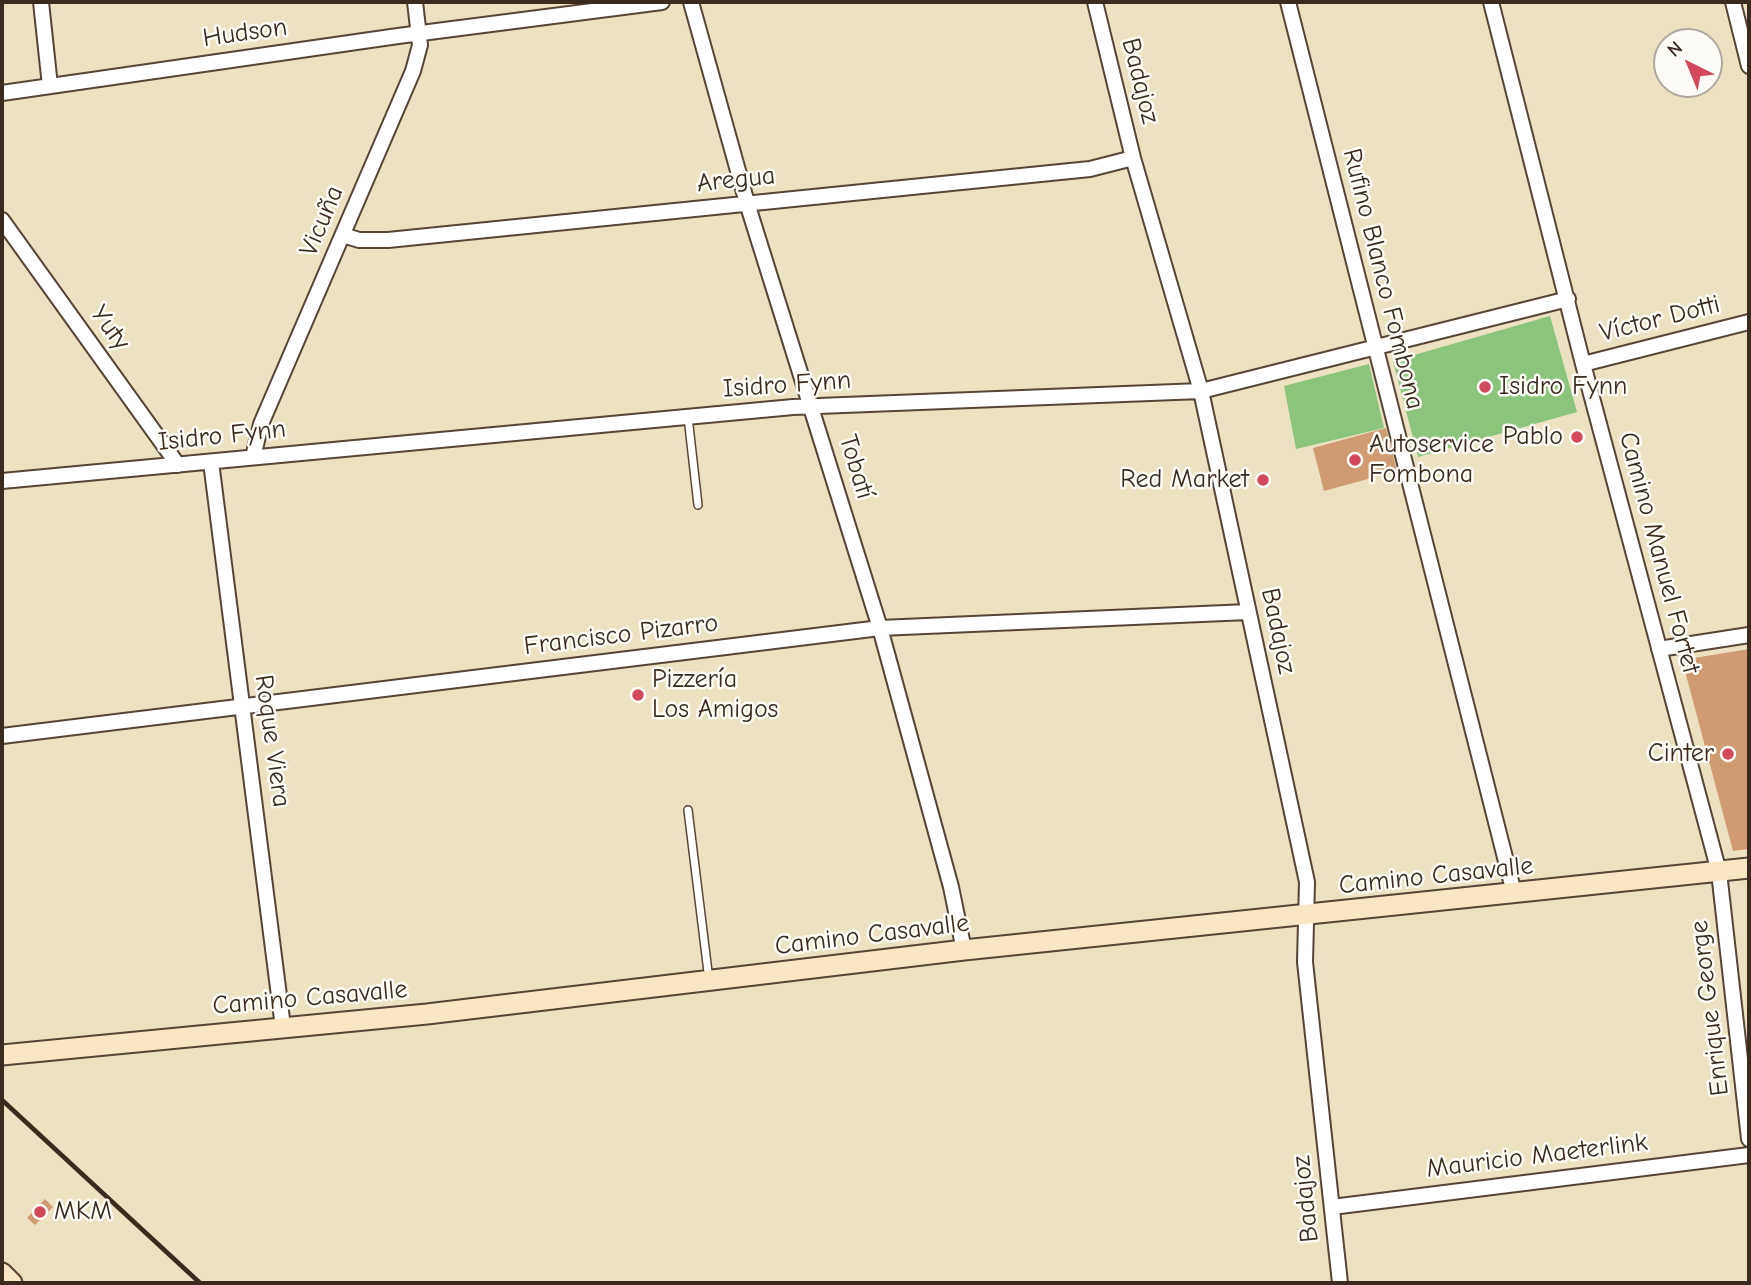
<!DOCTYPE html>
<meta charset="utf-8">
<style>
body{margin:0}
#map{position:relative;width:1751px;height:1285px;overflow:hidden;background:#ece1c1;font-family:"Comic Neue",sans-serif}
canvas{display:block}
.frame{position:absolute;inset:0;border:4px solid #3b2a1e;pointer-events:none}
.north{position:absolute;left:1653px;top:28px;width:70px;height:70px;box-sizing:border-box;background:#fdfcf7;border:2px solid #afa8a0;border-radius:50%;rotate:317deg;font-size:19px;font-weight:700;line-height:28px;text-align:center;color:#3b2a1e}
.north::after{content:'';display:block;margin:auto;width:24px;height:32px;background:#d1495b;clip-path:polygon(50% 0,100% 100%,50% 72%,0 100%)}
</style>
<div id="map">
<canvas width="1751" height="1285"></canvas>
<div class="frame"></div>
<div class="north">N</div>
</div>
<script>
const ctx = document.querySelector('canvas').getContext('2d');
ctx.lineJoin = 'round';
function fillPath(path, color) { ctx.fillStyle = color; ctx.fill(path, 'evenodd'); }
function trace(path, color, width, dash) { ctx.strokeStyle = color; ctx.lineWidth = width; ctx.lineCap = dash ? 'butt' : 'round'; ctx.setLineDash(dash || []); ctx.stroke(path); }
function label(font, color, halo, rows, align = 'center') {
  ctx.font = font + ' "Comic Neue",sans-serif'; ctx.lineWidth = 5; ctx.setLineDash([]); ctx.textBaseline = 'middle'; ctx.strokeStyle = halo; ctx.fillStyle = color; for (const [text, x, y, turn = 0] of rows) {
    ctx.save(); ctx.translate(x, y); ctx.rotate((+turn || 0) * Math.PI / 180); ctx.textAlign = isNaN(turn) ? turn : align; if (halo) ctx.strokeText(text, 0, 0); ctx.fillText(text, 0, 0); ctx.restore();
  }
}
const green = new Path2D(`
 M 1550,316 L 1577,412 L 1418,457 L 1393,361 Z
 M 1369,364 L 1384,428 L 1296,449 L 1284,386 Z`);
const building = new Path2D(`
 M 1386,428 L 1397,471 L 1324,491 L 1313,448 Z
 M 1749,649 L 1749,849 L 1733,851 L 1682,660 Z
 M 45,1199 L 53,1207 L 35,1225 L 27,1218 Z`);
const lane = new Path2D(`
 M 688,417 L 698,505
 M 688,810 L 709,980`);
const street = new Path2D(`
 M 41,2 L 50,86
 M 691,2 L 747,203 L 880,628 L 951,887 L 964,950
 M 1095,2 L 1133,158 L 1201,391 L 1307,882 L 1305,962 L 1340,1283
 M 1288,2 L 1514,893
 M 1491,2 L 1583,364 L 1719,872 L 1749,1139
 M 1733,2 L 1749,66
 M 2,93 L 398,36 L 662,2
 M 2,220 L 178,465
 M 343,235 L 359,240 L 388,240 L 1090,169 L 1133,158
 M 1583,364 L 1749,322
 M 253,457 L 261,424 L 413,71 L 420,45 L 415,2
 M 211,462 L 283,1027
 M 2,481 L 793,407 L 1201,391 L 1568,299
 M 1659,649 L 1749,635
 M 2,736 L 880,628 L 1248,612
 M 1332,1207 L 1749,1155`);
const secondary = new Path2D(`
 M 2,1055 L 427,1014 L 964,950 L 1749,868
 M 2,1273 L 12,1283`);
const rail = new Path2D(`
 M 2,1100 L 200,1283`);
const markers = [
 [1485,387,7,"#d1495b"],
 [1577,437,7,"#d1495b"],
 [1355,460,7,"#d1495b"],
 [1263,480,7,"#d1495b"],
 [638,695,7,"#d1495b"],
 [1728,754,7,"#d1495b"],
 [40,1212,7,"#d1495b"]
];
const streetNames = [
 ["Hudson",245,33,-8],
 ["Badajoz",1140,81,76],
 ["Aregua",736,180,-6],
 ["Vicuña",322,221,-67],
 ["Rufino Blanco Fombona",1383,279,76],
 ["Víctor Dotti",1660,319,-14],
 ["Yuty",110,328,54],
 ["Isidro Fynn",787,385,-4],
 ["Isidro Fynn",222,436,-6],
 ["Tobatí",856,467,73],
 ["Camino Manuel Fortet",1659,553,75],
 ["Badajoz",1278,631,78],
 ["Francisco Pizarro",621,635,-7],
 ["Roque Viera",272,741,82],
 ["Camino Casavalle",1436,876,-6],
 ["Camino Casavalle",872,935,-7],
 ["Camino Casavalle",310,998,-5],
 ["Enrique George",1710,1008,-97],
 ["Mauricio Maeterlink",1537,1156,-7],
 ["Badajoz",1306,1199,-96]
];
const poiNames = [
 ["Isidro Fynn",1499,387],
 ["Pablo",1563,437,"right"],
 ["Autoservice",1369,445],
 ["Fombona",1369,475],
 ["Red Market",1249,480,"right"],
 ["Pizzería",652,680],
 ["Los Amigos",652,710],
 ["Cinter",1714,754,"right"],
 ["MKM",54,1212]
];
fillPath(green, '#8ac57b');
fillPath(building, '#d19b71');
trace(lane, '#564536', 10);
trace(street, '#564536', 18);
trace(secondary, '#564536', 23);
trace(lane, '#fff', 7);
trace(street, '#fff', 14);
trace(secondary, '#f9e7c3', 19);
trace(rail, '#3b2a1e', 4.5);
for (const [x, y, r, color] of markers) { const dot = new Path2D(); dot.arc(x, y, r, 0, 2 * Math.PI); ctx.fillStyle = color; ctx.fill(dot); trace(dot, '#fdfcf7', 2.5); }
label('26px', '#3b2a1e', '#fdfcf7', streetNames);
label('26px', '#3b2a1e', '#fdfcf7', poiNames, 'left');
</script>
